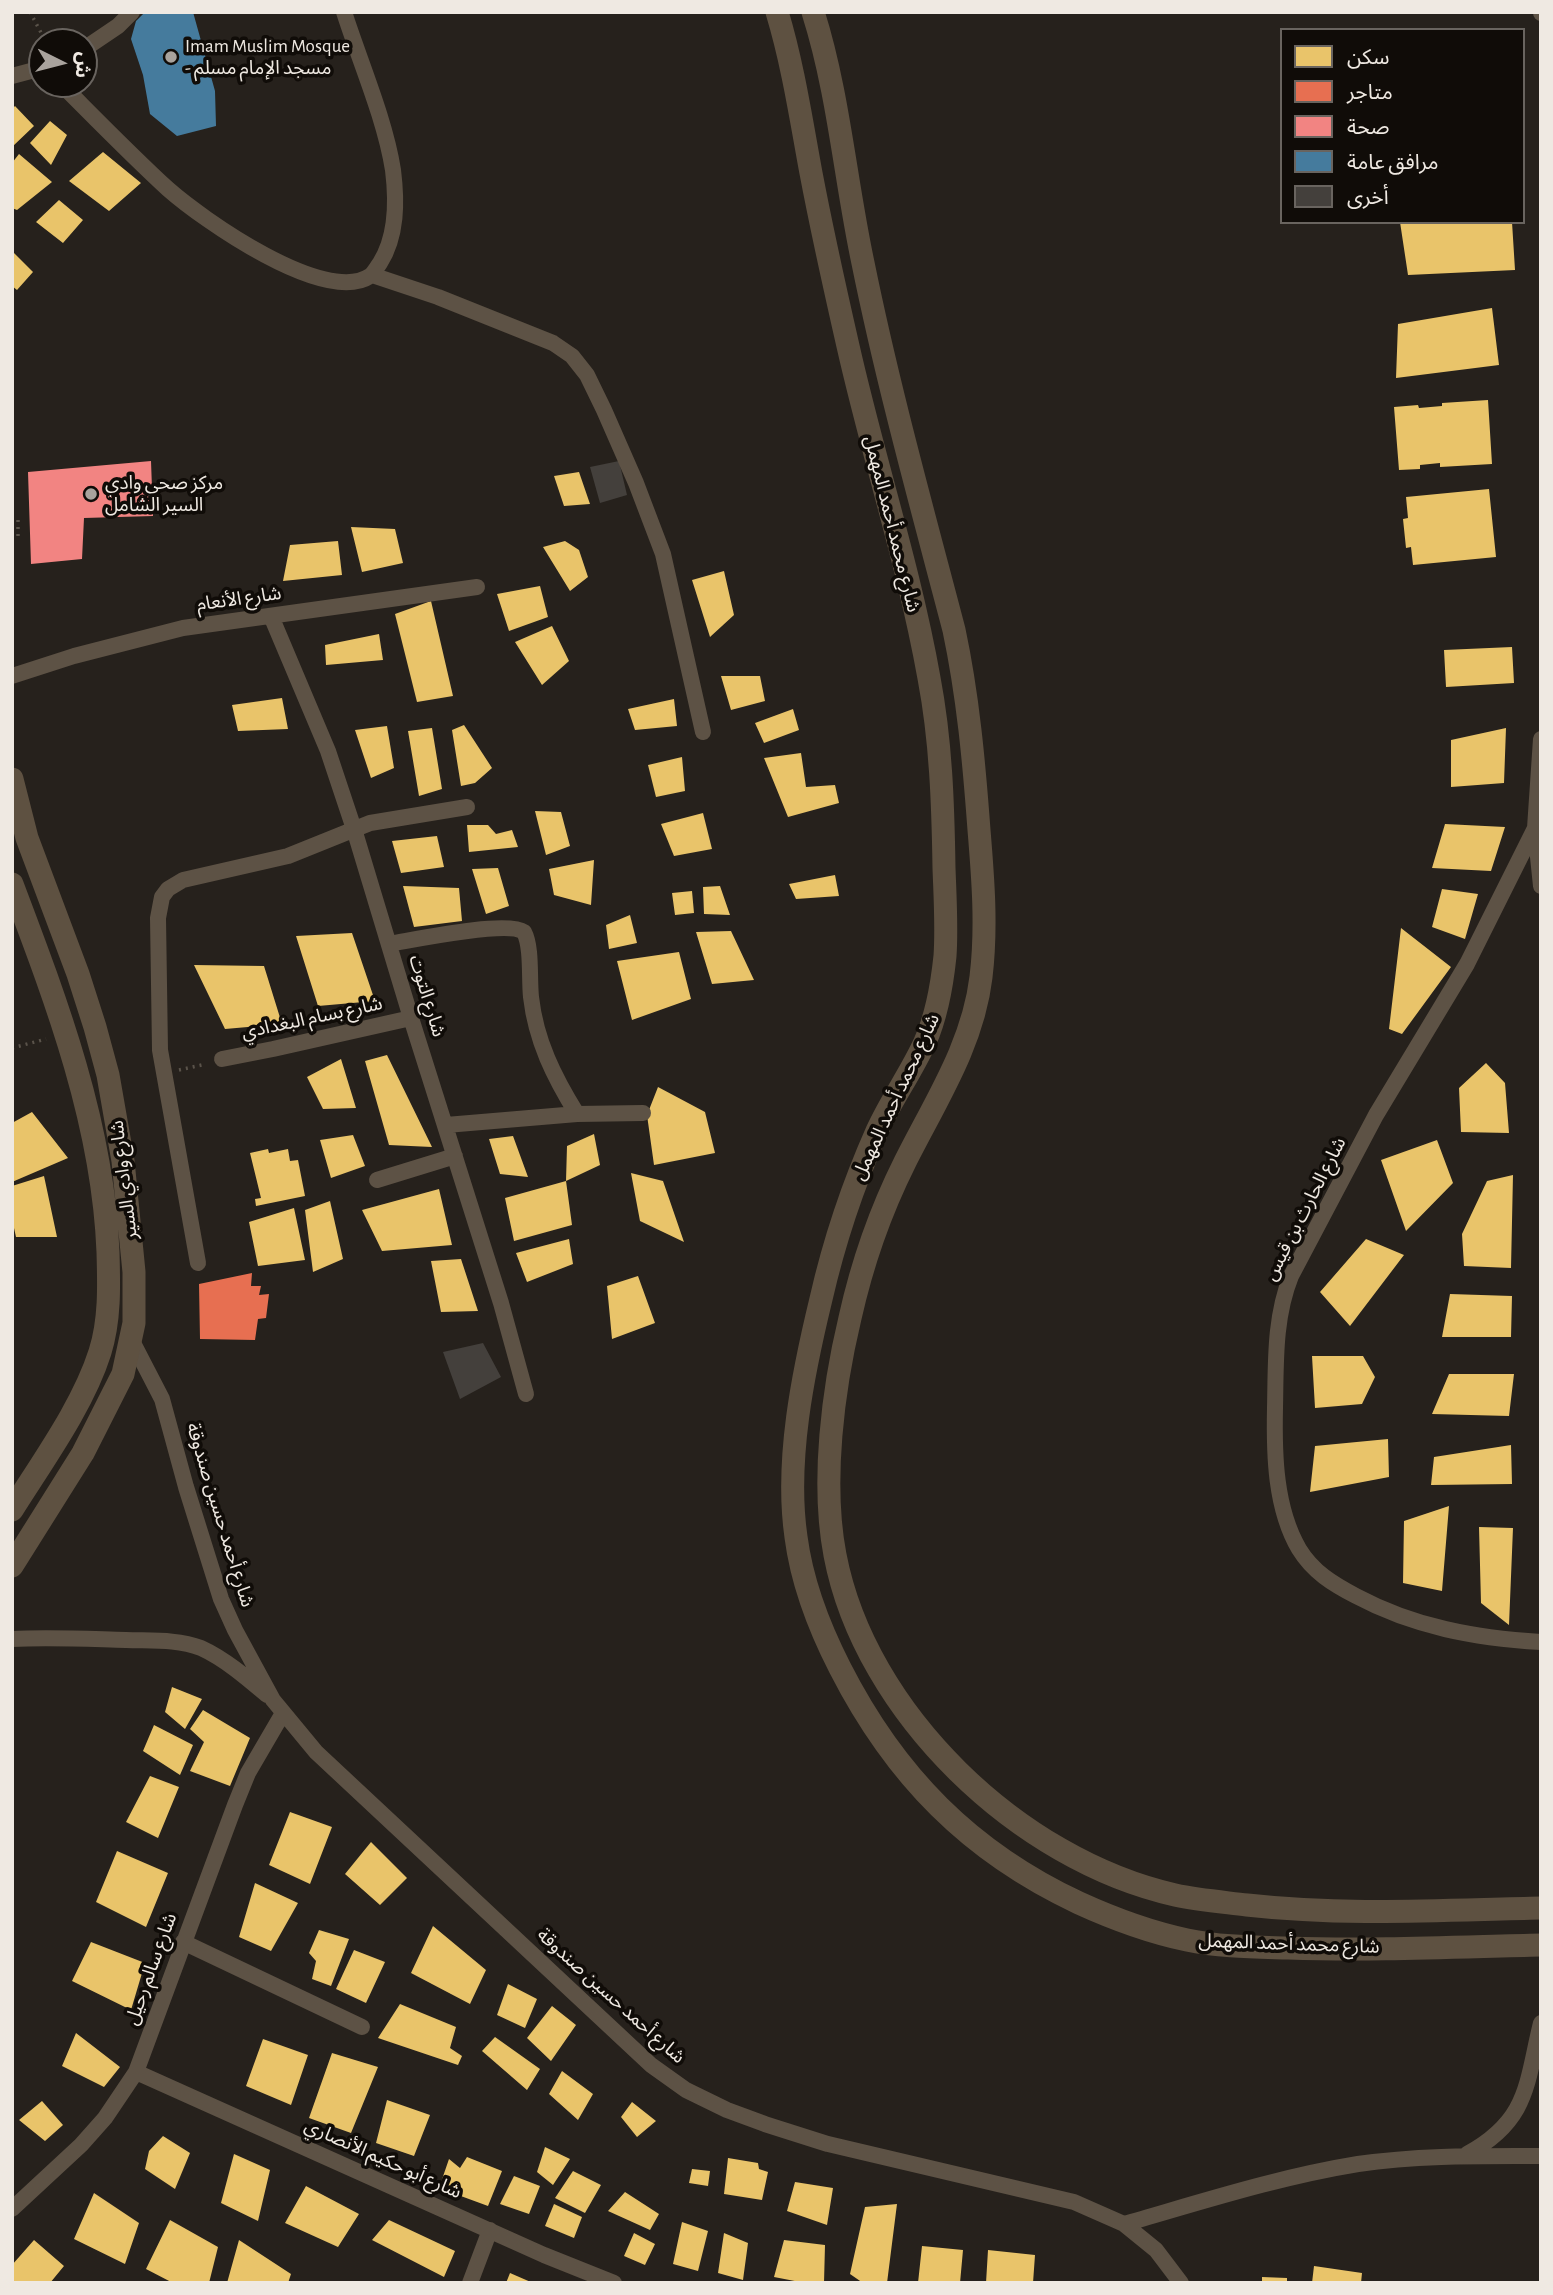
<!DOCTYPE html>
<meta charset="utf-8">
<style>
body{margin:0}
#map{position:relative;width:1553px;height:2295px;overflow:hidden;background:#26211c;font-family:"Alegreya Sans","Noto Sans Arabic",sans-serif}
canvas{display:block}
.frame{position:absolute;inset:0;border:14px solid #efe9e2;pointer-events:none}
.legend{position:absolute;left:1280px;top:28px;width:245px;height:196px;box-sizing:border-box;background:#100c08;border:2px solid #69645f;margin:0;padding:9px 12px;list-style:none;font-size:21px;color:#efe9e2}
.legend li{display:flex;align-items:center;gap:14px;height:35px}
.legend b{width:35px;border:2px solid #69645f}
.north{position:absolute;left:28px;top:28px;width:70px;height:70px;box-sizing:border-box;background:#100c08;border:2px solid #69645f;border-radius:50%;rotate:96deg;font-size:19px;font-weight:700;line-height:28px;text-align:center;color:#efe9e2}
.north::after{content:'';display:block;margin:auto;width:24px;height:32px;background:#a9a39d;clip-path:polygon(50% 0,100% 100%,50% 72%,0 100%)}
</style>
<div id="map">
<canvas width="1553" height="2295"></canvas>
<div class="frame"></div>
<ul class="legend">
<li><b style="height:19px;background:#e9c46a"></b>سكن</li>
<li><b style="height:19px;background:#e76f51"></b>متاجر</li>
<li><b style="height:19px;background:#f28482"></b>صحة</li>
<li><b style="height:19px;background:#457b9d"></b>مرافق عامة</li>
<li><b style="height:19px;background:#44403c"></b>أخرى</li>
</ul>
<div class="north">ش</div>
</div>
<script>
const ctx = document.querySelector('canvas').getContext('2d');
ctx.lineJoin = 'round';
function fillPath(path, color) { ctx.fillStyle = color; ctx.fill(path, 'evenodd'); }
function trace(path, color, width, dash) { ctx.strokeStyle = color; ctx.lineWidth = width; ctx.lineCap = dash ? 'butt' : 'round'; ctx.setLineDash(dash || []); ctx.stroke(path); }
function label(font, color, halo, rows, align = 'center') {
  ctx.font = font + ' "Alegreya Sans","Noto Sans Arabic",sans-serif'; ctx.lineWidth = 7; ctx.setLineDash([]); ctx.textBaseline = 'middle'; ctx.strokeStyle = halo; ctx.fillStyle = color; for (const [text, x, y, turn = 0] of rows) {
    ctx.save(); ctx.translate(x, y); ctx.rotate((+turn || 0) * Math.PI / 180); ctx.textAlign = isNaN(turn) ? turn : align; if (halo) ctx.strokeText(text, 0, 0); ctx.fillText(text, 0, 0); ctx.restore();
  }
}
const homes = new Path2D(`
 M 15,106 L 34,126 L 12,147 L 12,109 Z
 M 50,121 L 67,135 L 51,165 L 30,143 Z
 M 103,152 L 141,183 L 109,211 L 69,181 Z
 M 19,154 L 52,182 L 17,210 L 12,208 L 12,163 Z
 M 59,200 L 83,220 L 63,243 L 36,222 Z
 M 1400,222 L 1512,222 L 1515,270 L 1408,275 Z
 M 12,251 L 33,272 L 17,290 L 12,286 Z
 M 1492,308 L 1499,365 L 1396,378 L 1398,324 Z
 M 1488,400 L 1492,464 L 1440,467 L 1440,463 L 1420,465 L 1420,469 L 1399,470 L 1394,407 L 1418,405 L 1419,408 L 1442,406 L 1442,403 Z
 M 579,472 L 590,504 L 564,506 L 554,476 Z
 M 1489,489 L 1496,557 L 1413,565 L 1411,547 L 1406,548 L 1403,519 L 1408,518 L 1406,497 Z
 M 351,527 L 395,529 L 403,563 L 362,572 Z
 M 338,541 L 342,575 L 283,581 L 290,545 Z
 M 565,541 L 579,550 L 588,577 L 570,591 L 543,547 Z
 M 724,571 L 734,615 L 710,637 L 692,580 Z
 M 540,586 L 548,617 L 509,631 L 497,594 Z
 M 431,601 L 453,696 L 417,702 L 395,614 Z
 M 552,626 L 569,661 L 542,685 L 515,642 Z
 M 379,634 L 383,660 L 326,665 L 325,645 Z
 M 1512,647 L 1514,683 L 1446,687 L 1444,650 Z
 M 721,676 L 760,676 L 765,701 L 731,710 Z
 M 282,698 L 288,729 L 238,731 L 232,705 Z
 M 674,699 L 677,726 L 635,730 L 628,709 Z
 M 793,709 L 799,730 L 764,743 L 755,723 Z
 M 464,725 L 492,768 L 475,783 L 461,786 L 452,730 Z
 M 387,726 L 394,768 L 371,778 L 355,730 Z
 M 432,728 L 442,789 L 419,796 L 408,731 Z
 M 1506,728 L 1504,783 L 1451,787 L 1451,740 Z
 M 801,753 L 806,787 L 835,785 L 839,803 L 788,817 L 764,758 Z
 M 682,757 L 685,791 L 656,797 L 648,765 Z
 M 535,811 L 561,812 L 570,846 L 546,855 Z
 M 703,813 L 712,849 L 674,856 L 661,824 Z
 M 1445,824 L 1505,827 L 1491,871 L 1432,868 Z
 M 467,825 L 488,825 L 496,834 L 512,830 L 518,847 L 469,852 Z
 M 437,836 L 444,867 L 401,873 L 392,841 Z
 M 594,860 L 591,905 L 554,895 L 549,869 Z
 M 498,868 L 509,906 L 486,914 L 472,869 Z
 M 835,875 L 839,896 L 796,899 L 789,884 Z
 M 403,886 L 459,888 L 462,921 L 414,927 Z
 M 720,886 L 730,915 L 704,914 L 703,887 Z
 M 1442,889 L 1478,894 L 1465,939 L 1432,927 Z
 M 692,891 L 694,913 L 675,915 L 672,893 Z
 M 630,915 L 637,943 L 609,949 L 606,925 Z
 M 1401,928 L 1451,967 L 1402,1034 L 1389,1029 Z
 M 731,931 L 754,980 L 712,984 L 696,932 Z
 M 352,933 L 375,1001 L 318,1006 L 296,936 Z
 M 679,952 L 691,999 L 632,1020 L 617,961 Z
 M 194,965 L 264,966 L 282,1024 L 225,1029 Z
 M 387,1055 L 432,1147 L 389,1145 L 365,1061 Z
 M 341,1059 L 356,1108 L 323,1109 L 307,1077 Z
 M 1486,1063 L 1505,1083 L 1509,1133 L 1461,1132 L 1459,1088 Z
 M 658,1087 L 705,1112 L 715,1153 L 654,1165 L 647,1115 Z
 M 32,1112 L 68,1158 L 12,1182 L 12,1123 Z
 M 594,1134 L 600,1165 L 566,1181 L 567,1146 Z
 M 353,1135 L 365,1166 L 331,1178 L 320,1140 Z
 M 513,1136 L 528,1177 L 500,1174 L 489,1139 Z
 M 1437,1140 L 1453,1183 L 1406,1231 L 1381,1160 Z
 M 268,1149 L 269,1153 L 288,1149 L 290,1161 L 298,1160 L 305,1196 L 256,1206 L 255,1199 L 261,1198 L 250,1153 Z
 M 631,1173 L 663,1181 L 684,1242 L 640,1221 Z
 M 1513,1175 L 1511,1268 L 1464,1266 L 1462,1234 L 1487,1181 Z
 M 44,1176 L 57,1237 L 16,1237 L 12,1219 L 12,1186 Z
 M 566,1181 L 572,1225 L 514,1241 L 505,1198 Z
 M 439,1189 L 452,1245 L 382,1251 L 362,1210 Z
 M 330,1201 L 343,1259 L 313,1272 L 305,1210 Z
 M 294,1208 L 305,1260 L 258,1266 L 249,1222 Z
 M 569,1239 L 573,1264 L 527,1282 L 516,1253 Z
 M 1366,1239 L 1404,1255 L 1350,1326 L 1320,1292 Z
 M 461,1259 L 478,1311 L 441,1312 L 431,1261 Z
 M 638,1276 L 655,1323 L 612,1339 L 607,1286 Z
 M 1450,1294 L 1512,1296 L 1511,1337 L 1442,1337 Z
 M 1312,1356 L 1363,1356 L 1375,1377 L 1362,1404 L 1315,1408 Z
 M 1449,1374 L 1514,1374 L 1509,1416 L 1432,1414 Z
 M 1388,1439 L 1389,1477 L 1310,1492 L 1315,1446 Z
 M 1511,1445 L 1512,1484 L 1431,1485 L 1434,1457 Z
 M 1449,1506 L 1442,1591 L 1403,1583 L 1404,1521 Z
 M 1479,1527 L 1513,1528 L 1509,1625 L 1481,1603 Z
 M 172,1687 L 202,1699 L 185,1729 L 165,1712 Z
 M 203,1710 L 250,1738 L 230,1786 L 190,1771 L 204,1742 L 190,1729 Z
 M 154,1725 L 193,1745 L 180,1775 L 143,1751 Z
 M 150,1776 L 179,1787 L 158,1838 L 126,1822 Z
 M 290,1812 L 332,1827 L 310,1884 L 269,1865 Z
 M 371,1842 L 407,1878 L 380,1905 L 345,1874 Z
 M 117,1851 L 168,1873 L 146,1927 L 96,1902 Z
 M 255,1883 L 298,1903 L 271,1951 L 239,1937 Z
 M 433,1926 L 486,1970 L 470,2004 L 411,1973 Z
 M 319,1930 L 349,1939 L 331,1986 L 312,1979 L 316,1961 L 309,1953 Z
 M 91,1942 L 145,1963 L 131,2010 L 72,1981 Z
 M 354,1950 L 385,1962 L 366,2003 L 336,1989 Z
 M 508,1984 L 537,1999 L 525,2028 L 497,2015 Z
 M 400,2004 L 456,2027 L 450,2048 L 462,2056 L 458,2065 L 378,2038 Z
 M 552,2006 L 576,2025 L 551,2061 L 527,2038 Z
 M 76,2033 L 120,2067 L 104,2087 L 62,2066 Z
 M 495,2037 L 540,2069 L 527,2090 L 482,2051 Z
 M 263,2039 L 308,2055 L 291,2105 L 246,2086 Z
 M 332,2053 L 378,2067 L 351,2133 L 309,2118 Z
 M 562,2071 L 593,2094 L 578,2120 L 549,2094 Z
 M 387,2100 L 430,2115 L 414,2156 L 376,2143 Z
 M 42,2101 L 63,2125 L 45,2141 L 19,2120 Z
 M 632,2102 L 656,2121 L 637,2137 L 621,2117 Z
 M 163,2136 L 190,2153 L 175,2189 L 145,2169 L 149,2151 Z
 M 545,2147 L 570,2159 L 553,2185 L 537,2172 Z
 M 234,2154 L 270,2170 L 258,2221 L 221,2203 Z
 M 467,2157 L 502,2171 L 488,2206 L 439,2188 L 449,2159 L 460,2168 Z
 M 728,2158 L 758,2163 L 759,2169 L 768,2172 L 762,2200 L 724,2194 Z
 M 692,2169 L 710,2171 L 708,2186 L 689,2183 Z
 M 573,2171 L 601,2185 L 585,2213 L 555,2198 Z
 M 514,2176 L 540,2186 L 529,2214 L 500,2204 Z
 M 795,2182 L 833,2188 L 827,2225 L 787,2211 Z
 M 306,2186 L 359,2214 L 338,2247 L 285,2223 Z
 M 625,2192 L 659,2214 L 650,2230 L 608,2211 Z
 M 94,2193 L 139,2223 L 125,2264 L 74,2239 Z
 M 554,2204 L 582,2217 L 574,2238 L 545,2226 Z
 M 897,2204 L 887,2283 L 863,2283 L 850,2274 L 865,2207 Z
 M 170,2220 L 218,2247 L 209,2283 L 173,2283 L 146,2269 Z
 M 389,2220 L 455,2251 L 444,2277 L 372,2240 Z
 M 682,2222 L 708,2231 L 698,2271 L 673,2264 Z
 M 634,2233 L 655,2244 L 645,2265 L 624,2256 Z
 M 724,2233 L 748,2243 L 743,2280 L 718,2273 Z
 M 34,2240 L 64,2266 L 50,2283 L 12,2283 L 12,2265 Z
 M 239,2240 L 291,2274 L 288,2283 L 227,2283 Z
 M 784,2240 L 825,2245 L 824,2283 L 805,2283 L 774,2277 Z
 M 922,2246 L 963,2250 L 960,2283 L 918,2283 Z
 M 988,2250 L 1035,2255 L 1033,2283 L 986,2283 Z
 M 1314,2266 L 1362,2273 L 1361,2283 L 1312,2283 Z
 M 510,2273 L 533,2283 L 506,2283 Z
 M 1262,2277 L 1287,2278 L 1287,2283 L 1262,2283 Z`);
const shops = new Path2D(`
 M 252,1273 L 251,1286 L 261,1286 L 259,1295 L 269,1294 L 266,1318 L 258,1319 L 255,1340 L 200,1339 L 199,1284 Z`);
const health = new Path2D(`
 M 151,461 L 153,516 L 84,518 L 82,559 L 31,564 L 28,472 Z`);
const public = new Path2D(`
 M 145,12 L 193,12 L 215,91 L 216,126 L 177,136 L 150,114 L 143,75 L 131,39 L 136,21 Z`);
const building = new Path2D(`
 M 619,461 L 627,495 L 600,503 L 590,467 Z
 M 483,1343 L 501,1377 L 460,1399 L 443,1352 Z`);
const path = new Path2D(`
 M 30,12 L 46,42
 M 12,519 L 18,519 L 18,536
 M 12,1048 L 46,1039
 M 179,1070 L 206,1064`);
const minor = new Path2D(`
 M 1541,12 L 1541,13
 M 84,49 L 118,26 L 132,12
 M 12,76 L 42,68
 M 61,84 C 96,119 131,155 168,189 C 202,219 325,306 370,276 C 374,273 377,267 380,263 C 397,236 397,202 393,170 C 385,119 360,62 344,12
 M 372,275 L 438,297 L 553,343 L 572,356 L 587,375 L 604,410 L 636,483 L 663,554 L 703,732
 M 271,616 L 328,751 L 354,829 L 411,1018 L 501,1303 L 526,1394
 M 12,676 L 74,656 L 183,628 L 477,587
 M 1541,739 L 1535,828 L 1541,886
 M 1535,828 L 1467,964 L 1376,1115 L 1291,1276 C 1274,1318 1276,1364 1275,1408 C 1274,1454 1275,1508 1299,1549 C 1313,1572 1333,1584 1356,1596 C 1414,1627 1475,1638 1541,1642
 M 389,944 C 414,940 507,920 524,932 C 532,947 529,978 531,997 C 536,1041 554,1077 577,1114
 M 222,1059 L 273,1049 L 411,1018
 M 446,1125 L 577,1114 L 643,1113
 M 377,1180 L 455,1156
 M 198,1263 L 160,1050 L 158,918 L 162,897 L 168,889 L 183,880 L 288,856 L 370,823 L 467,807
 M 132,1341 L 162,1399 L 186,1487 L 221,1599 L 235,1630 L 273,1700 L 316,1752 L 651,2065 L 686,2090 L 727,2110 L 765,2124 L 828,2144 L 1074,2202 L 1124,2224 L 1156,2250 L 1181,2283
 M 12,1639 C 50,1637 88,1639 126,1640 C 151,1641 177,1639 201,1648 C 225,1659 247,1678 267,1695
 M 183,1942 L 362,2027
 M 136,2072 L 544,2255 L 614,2283
 M 1467,2154 C 1529,2120 1526,2084 1541,2023
 M 12,2209 L 81,2145 L 105,2118 L 136,2072 L 235,1805 L 248,1773 L 283,1713
 M 1124,2224 C 1201,2202 1278,2177 1358,2164 C 1419,2155 1480,2156 1541,2156
 M 470,2283 L 490,2230`);
const secondary = new Path2D(`
 M 777,12 C 793,65 801,119 811,173 C 822,231 835,289 848,346 C 873,457 909,566 929,678 C 941,741 943,804 944,868 C 945,897 947,927 945,956 C 942,985 937,1015 925,1042 C 911,1073 891,1100 877,1131 C 853,1185 834,1242 821,1299 C 803,1373 785,1461 796,1537 C 802,1583 819,1627 840,1668 C 895,1776 970,1852 1079,1903 C 1114,1919 1149,1932 1187,1940 C 1220,1947 1254,1947 1288,1948 C 1372,1951 1456,1947 1541,1945
 M 813,12 C 839,94 845,179 863,263 C 888,386 922,508 954,630 C 968,696 974,762 979,830 C 983,878 987,928 981,977 C 973,1045 935,1102 905,1162 C 880,1212 862,1264 850,1318 C 833,1389 821,1482 835,1555 C 865,1713 1019,1860 1175,1895 C 1198,1900 1223,1902 1247,1905 C 1345,1916 1442,1910 1541,1908
 M 12,779 L 27,838 L 78,974 L 95,1027 L 108,1075 L 123,1161 L 134,1272 L 134,1323 L 123,1374 L 83,1453 L 12,1566
 M 12,884 C 57,1003 103,1124 108,1252 C 109,1286 110,1320 100,1352 C 83,1406 42,1462 12,1510`);
const markers = [
 [171,57,7,"#a9a39d"],
 [91,494,7,"#a9a39d"]
];
const poiNames = [
 ["Imam Muslim Mosque",185,46],
 ["- مسجد الإمام مسلم",185,68],
 ["مركز صحي وادي",105,483],
 ["السير الشامل",105,505]
];
const streetNames = [
 ["شارع محمد أحمد المهمل",892,524,76],
 ["شارع الأنعام",239,599,-8],
 ["شارع التوت",427,996,73],
 ["شارع بسام البغدادي",312,1018,-12],
 ["شارع محمد أحمد المهمل",896,1097,-65],
 ["شارع وادي السير",124,1180,-97],
 ["شارع الحارث بن قيس",1305,1209,-63],
 ["شارع أحمد حسين صندوقة",220,1515,73],
 ["شارع محمد أحمد المهمل",1289,1944,2],
 ["شارع سالم رحيل",151,1969,-70],
 ["شارع أحمد حسين صندوقة",611,1996,42],
 ["شارع أبو حكيم الأنصاري",383,2159,24]
];
fillPath(homes, '#e9c46a');
fillPath(shops, '#e76f51');
fillPath(health, '#f28482');
fillPath(public, '#457b9d');
fillPath(building, '#44403c');
trace(path, '#5a534a', 3.5, [2, 5]);
trace(minor, '#5d5245', 16);
trace(secondary, '#5e5141', 23);
for (const [x, y, r, color] of markers) { const dot = new Path2D(); dot.arc(x, y, r, 0, 2 * Math.PI); ctx.fillStyle = color; ctx.fill(dot); trace(dot, '#100c08', 2.5); }
label('19px', '#efe9e2', '#100c08', poiNames, 'left');
label('19px', '#efe9e2', '#100c08', streetNames);
</script>
